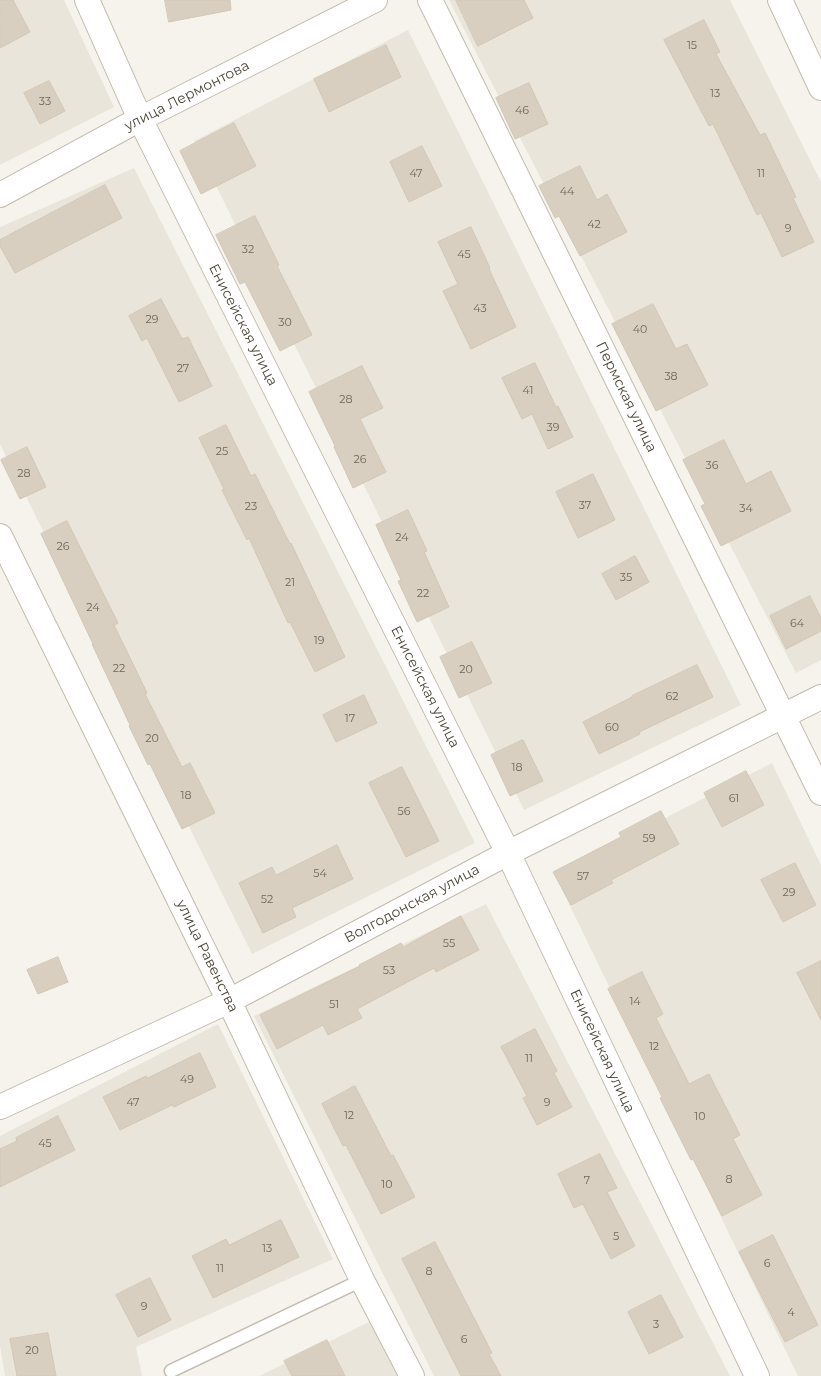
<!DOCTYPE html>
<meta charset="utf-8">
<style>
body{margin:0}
canvas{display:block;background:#f6f3ec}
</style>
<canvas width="821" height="1376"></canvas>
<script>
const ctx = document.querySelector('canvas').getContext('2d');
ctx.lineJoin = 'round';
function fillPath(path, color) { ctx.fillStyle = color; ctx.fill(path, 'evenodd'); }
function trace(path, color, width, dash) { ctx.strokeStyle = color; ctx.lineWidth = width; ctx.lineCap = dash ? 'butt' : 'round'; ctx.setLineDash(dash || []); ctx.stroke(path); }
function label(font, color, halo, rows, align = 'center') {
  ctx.font = font + ' Montserrat,sans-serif'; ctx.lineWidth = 5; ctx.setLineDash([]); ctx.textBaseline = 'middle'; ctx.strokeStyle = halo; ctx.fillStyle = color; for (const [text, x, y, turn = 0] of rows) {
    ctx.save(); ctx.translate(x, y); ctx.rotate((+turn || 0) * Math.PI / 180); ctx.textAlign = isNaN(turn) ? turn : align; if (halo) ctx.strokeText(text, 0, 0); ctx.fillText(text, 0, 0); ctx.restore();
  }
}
const residential = new Path2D(`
 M 0,0 L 64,0 L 114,107 L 0,165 Z
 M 449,0 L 730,0 L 821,182 L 821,660 L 796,673 Z
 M 408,30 L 741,705 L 524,810 L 194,141 Z
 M 134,168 L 475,843 L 252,954 L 0,444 L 0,227 Z
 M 772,763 L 821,865 L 821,1376 L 798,1376 L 555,875 Z
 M 486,904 L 730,1376 L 434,1376 L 254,1016 Z
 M 218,1024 L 333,1259 L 136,1347 L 142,1376 L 5,1376 L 0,1346 L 0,1136 Z
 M 371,1321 L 401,1376 L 259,1376 Z`);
const building = new Path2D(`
 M 0,0 L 13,0 L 30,32 L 0,48 Z
 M 165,0 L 230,0 L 231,10 L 169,22 Z
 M 456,0 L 524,0 L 533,18 L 478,46 Z
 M 704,20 L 720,52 L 716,54 L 760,135 L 765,133 L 796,197 L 793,198 L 814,242 L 782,257 L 761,213 L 757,215 L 713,124 L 709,126 L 664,40 Z
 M 386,45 L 401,77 L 329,112 L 314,79 Z
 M 49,81 L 65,111 L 40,124 L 24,93 Z
 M 529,83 L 548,124 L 515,139 L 496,98 Z
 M 234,123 L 256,166 L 201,194 L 180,151 Z
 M 422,146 L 442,186 L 409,202 L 390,162 Z
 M 580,166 L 597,200 L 607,194 L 627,232 L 580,256 L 559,216 L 555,218 L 539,186 Z
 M 105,185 L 122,218 L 15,273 L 0,246 L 0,240 Z
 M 255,216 L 279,265 L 277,266 L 312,335 L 280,351 L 245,282 L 240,284 L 216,235 Z
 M 471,227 L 490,268 L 489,269 L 516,327 L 471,349 L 443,291 L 458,284 L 438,242 Z
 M 161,299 L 182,339 L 188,337 L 212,386 L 179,402 L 147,338 L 142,341 L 129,316 Z
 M 653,304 L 676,349 L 687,344 L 708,385 L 656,411 L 612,324 Z
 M 535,363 L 556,407 L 558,406 L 573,437 L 548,449 L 532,414 L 522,419 L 502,378 Z
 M 362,366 L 383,408 L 360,419 L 386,472 L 353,488 L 334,447 L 335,446 L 309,392 Z
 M 226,425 L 251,476 L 255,474 L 290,544 L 291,543 L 345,657 L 315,672 L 290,622 L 288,623 L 249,538 L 247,540 L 222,490 L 224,489 L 199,438 Z
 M 724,440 L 746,484 L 771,471 L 791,511 L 721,546 L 701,506 L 705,504 L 683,460 Z
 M 27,447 L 46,487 L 20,499 L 1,460 Z
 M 593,474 L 615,520 L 578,538 L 556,492 Z
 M 408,510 L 427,551 L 424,552 L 449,607 L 417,622 L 398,581 L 401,580 L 376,525 Z
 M 67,521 L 118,623 L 114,625 L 147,693 L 145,694 L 182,767 L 190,763 L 215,813 L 182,829 L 150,764 L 148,765 L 129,726 L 130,725 L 92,644 L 93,644 L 41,534 Z
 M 635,556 L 649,582 L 616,600 L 602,574 Z
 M 810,596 L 821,618 L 821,631 L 786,649 L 770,616 Z
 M 472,642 L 492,683 L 459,698 L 440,657 Z
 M 697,665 L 713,697 L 639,732 L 640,734 L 599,754 L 583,722 L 632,697 L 632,696 Z
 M 364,695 L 377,723 L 336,742 L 323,715 Z
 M 523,740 L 543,781 L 510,796 L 491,755 Z
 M 402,767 L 439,841 L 406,857 L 369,783 Z
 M 746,771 L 764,805 L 722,827 L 704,793 Z
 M 661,811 L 679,844 L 611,880 L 613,883 L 571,905 L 553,872 L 621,837 L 619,833 Z
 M 337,845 L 353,879 L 292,908 L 296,917 L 263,933 L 239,883 L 272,867 L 276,875 Z
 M 795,863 L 816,905 L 783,922 L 761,880 Z
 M 461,916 L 479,950 L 436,972 L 434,968 L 357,1009 L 362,1018 L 328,1035 L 323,1025 L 277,1049 L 260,1015 L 360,966 L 359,965 L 401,943 L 403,947 Z
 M 58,957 L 68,982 L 38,994 L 27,970 Z
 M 821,961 L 821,1020 L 797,973 Z
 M 642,972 L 663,1014 L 656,1018 L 689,1084 L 709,1074 L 740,1135 L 733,1139 L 762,1195 L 722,1216 L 693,1159 L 691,1160 L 660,1098 L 662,1097 L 608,989 Z
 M 535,1029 L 557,1071 L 554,1073 L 572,1107 L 537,1125 L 523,1098 L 527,1096 L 501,1047 Z
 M 200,1053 L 216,1087 L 174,1107 L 172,1105 L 120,1130 L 103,1097 L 146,1076 L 147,1078 Z
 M 355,1086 L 391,1156 L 393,1155 L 415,1197 L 381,1214 L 346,1145 L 343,1146 L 322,1104 Z
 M 58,1116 L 75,1150 L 0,1187 L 0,1149 L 17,1141 L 16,1138 Z
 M 600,1154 L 617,1188 L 607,1192 L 635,1246 L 611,1259 L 583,1204 L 574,1208 L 558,1174 Z
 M 281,1220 L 299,1257 L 213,1298 L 192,1256 L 226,1239 L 229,1245 Z
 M 773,1235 L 818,1325 L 785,1342 L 739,1252 Z
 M 435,1242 L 492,1353 L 489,1354 L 501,1376 L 461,1376 L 402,1259 Z
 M 150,1278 L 171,1320 L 138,1337 L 116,1295 Z
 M 661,1295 L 683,1337 L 649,1354 L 628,1312 Z
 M 48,1333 L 56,1376 L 17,1376 L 10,1339 Z
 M 327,1340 L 345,1376 L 292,1376 L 284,1361 Z`);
const service = new Path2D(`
 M 171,1371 L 362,1280`);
const minor = new Path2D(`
 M 87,0 L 140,119 L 508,853 L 757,1376
 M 430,0 L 821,793
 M 780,0 L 821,88
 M 0,195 L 140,119 L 375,0
 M 0,536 L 229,1001 L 362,1280 L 412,1376
 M 0,1107 L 229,1001 L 508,853 L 821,697`);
const numberNames = [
 ["15",692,46],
 ["13",715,94],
 ["33",45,102],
 ["46",522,111],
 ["47",416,174],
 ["11",761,174],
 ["44",567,192],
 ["42",594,225],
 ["9",788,229],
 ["32",248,250],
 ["45",464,255],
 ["43",480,309],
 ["29",152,320],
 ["30",285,323],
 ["40",640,330],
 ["27",183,369],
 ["38",671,377],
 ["41",528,391],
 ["28",346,400],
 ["39",553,428],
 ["25",222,452],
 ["26",360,460],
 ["36",712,466],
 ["28",24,474],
 ["37",585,506],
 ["23",251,507],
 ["34",746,509],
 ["24",402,538],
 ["26",63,547],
 ["35",626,578],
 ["21",290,583],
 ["22",423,594],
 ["24",93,608],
 ["64",797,624],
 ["19",319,641],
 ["22",119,669],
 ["20",466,670],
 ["62",672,697],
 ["17",350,719],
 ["60",612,728],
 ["20",152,739],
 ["18",517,768],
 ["18",186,796],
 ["61",734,799],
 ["56",404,812],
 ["59",649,839],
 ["54",320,874],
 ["57",583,877],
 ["29",789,893],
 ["52",267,900],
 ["55",449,944],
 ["53",389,971],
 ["14",635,1002],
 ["51",334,1005],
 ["12",654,1047],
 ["11",529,1059],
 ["49",187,1080],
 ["47",133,1103],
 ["9",547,1103],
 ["12",349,1116],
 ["10",700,1117],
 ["45",45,1144],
 ["8",729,1180],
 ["7",587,1181],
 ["10",387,1185],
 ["5",616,1237],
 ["13",267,1249],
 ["6",767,1264],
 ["11",220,1269],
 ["8",429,1272],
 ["9",144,1307],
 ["4",791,1313],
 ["3",656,1325],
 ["6",464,1340],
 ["20",32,1351]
];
const streetNames = [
 ["улица Лермонтова",187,96,-27],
 ["Енисейская улица",243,325,63],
 ["Пермская улица",626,397,64],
 ["Енисейская улица",425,687,63],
 ["Волгодонская улица",412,904,-28],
 ["улица Равенства",207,956,64],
 ["Енисейская улица",602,1051,65]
];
fillPath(residential, '#eae5da');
fillPath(building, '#d8cfc1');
trace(building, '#d3c7b4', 1);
trace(service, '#c2bbae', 15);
trace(minor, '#c2bbae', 26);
trace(service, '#fff', 12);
trace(minor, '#fff', 24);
label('11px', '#6e675b', null, numberNames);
label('14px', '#4b4439', '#fff', streetNames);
</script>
